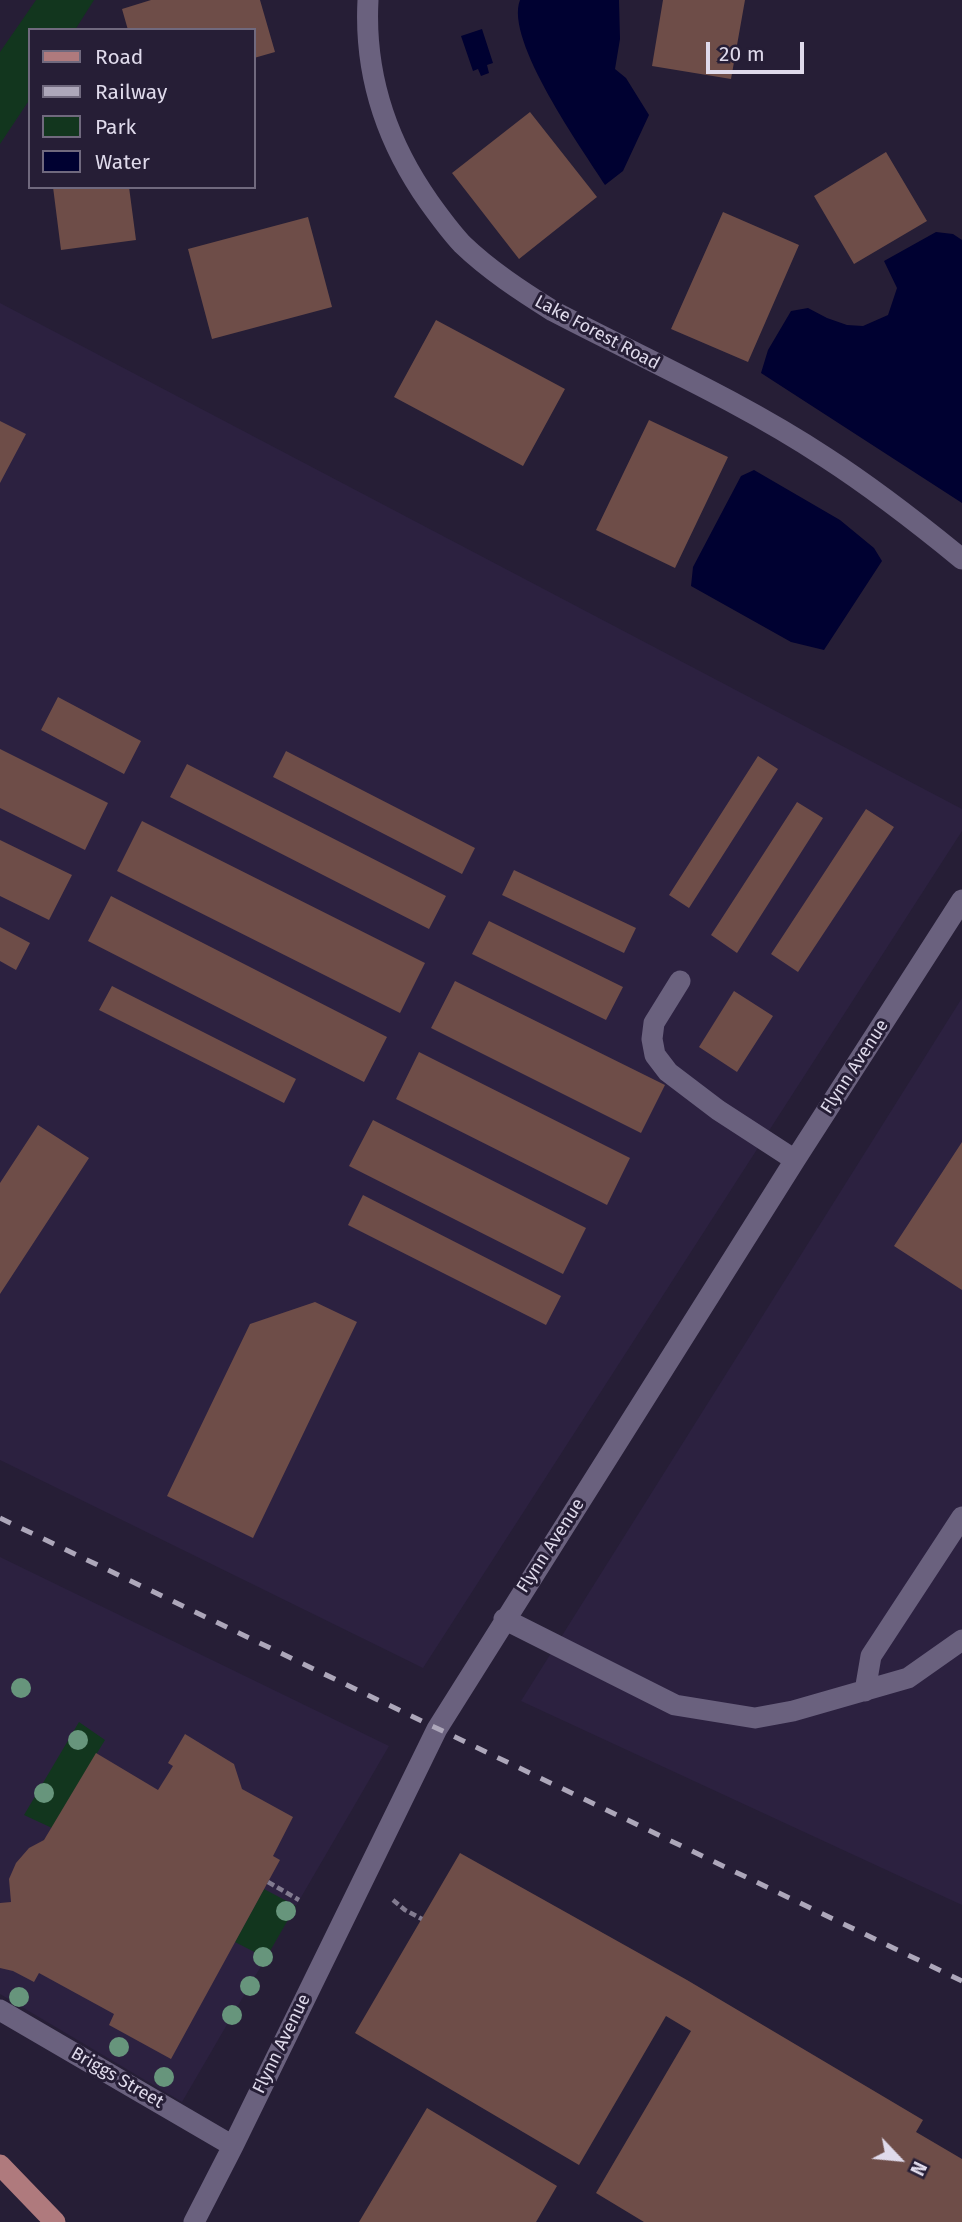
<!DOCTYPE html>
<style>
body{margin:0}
#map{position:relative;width:962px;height:2222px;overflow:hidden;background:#261e36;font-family:"Fira Sans",sans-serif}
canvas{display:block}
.legend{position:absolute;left:28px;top:28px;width:228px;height:161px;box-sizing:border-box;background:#261e36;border:2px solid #70697e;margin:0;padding:9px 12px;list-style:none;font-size:21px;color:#dfdaeb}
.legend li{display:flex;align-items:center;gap:14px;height:35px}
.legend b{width:35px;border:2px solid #70697e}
.north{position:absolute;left:864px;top:2124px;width:70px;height:70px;-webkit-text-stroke:5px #261e36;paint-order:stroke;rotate:116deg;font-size:19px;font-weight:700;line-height:28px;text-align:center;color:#dfdaeb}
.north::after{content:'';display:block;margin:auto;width:24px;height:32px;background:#dfdaeb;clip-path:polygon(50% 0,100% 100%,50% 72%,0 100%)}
.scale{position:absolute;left:706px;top:42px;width:98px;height:32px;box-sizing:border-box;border:4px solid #dfdaeb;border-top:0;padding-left:9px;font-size:21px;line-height:24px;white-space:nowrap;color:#dfdaeb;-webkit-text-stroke:5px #261e36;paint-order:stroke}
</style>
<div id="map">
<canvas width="962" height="2222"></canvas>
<ul class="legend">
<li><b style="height:9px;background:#af7a7d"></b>Road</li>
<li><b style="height:9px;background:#ada7ba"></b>Railway</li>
<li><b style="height:19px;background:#12361e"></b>Park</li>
<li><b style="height:19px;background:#000131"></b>Water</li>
</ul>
<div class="north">N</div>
<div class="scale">20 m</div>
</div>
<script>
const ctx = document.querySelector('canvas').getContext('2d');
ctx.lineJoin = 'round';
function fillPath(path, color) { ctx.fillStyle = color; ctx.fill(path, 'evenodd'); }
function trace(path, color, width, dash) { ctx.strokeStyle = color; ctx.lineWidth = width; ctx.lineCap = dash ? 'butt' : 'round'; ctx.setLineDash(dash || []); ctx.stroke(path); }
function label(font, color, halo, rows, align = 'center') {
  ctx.font = font + ' "Fira Sans",sans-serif'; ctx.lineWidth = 6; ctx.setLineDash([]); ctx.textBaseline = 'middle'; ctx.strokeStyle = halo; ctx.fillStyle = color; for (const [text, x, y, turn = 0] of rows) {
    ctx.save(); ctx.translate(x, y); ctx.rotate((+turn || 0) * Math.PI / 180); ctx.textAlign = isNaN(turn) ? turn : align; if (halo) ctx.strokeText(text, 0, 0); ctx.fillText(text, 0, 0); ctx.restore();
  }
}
const built = new Path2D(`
 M 0,303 L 962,809 L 962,831 L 423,1668 L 0,1460 Z
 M 962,998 L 962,1905 L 521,1701 Z
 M 0,1557 L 389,1746 L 182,2102 L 0,1994 Z`);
const green = new Path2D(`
 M 36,0 L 94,0 L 75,30 L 30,30 L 30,99 L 0,144 L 0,52 Z
 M 79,1722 L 105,1740 L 52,1828 L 24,1815 Z
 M 264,1889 L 296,1906 L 266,1958 L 235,1942 Z`);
const water = new Path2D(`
 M 520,0 L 619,0 L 620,39 L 615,69 L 626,78 L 649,115 L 623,171 L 605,185 C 583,150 504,40 520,0 Z
 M 482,29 L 493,63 L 487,65 L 489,73 L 481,76 L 478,69 L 473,71 L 461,36 Z
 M 936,232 L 953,234 L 962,240 L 962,503 L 761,373 L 768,350 L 791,311 L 808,308 L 827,318 L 847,325 L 863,326 L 888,315 L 897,288 L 884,261 Z
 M 754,470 L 840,520 L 874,548 L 882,561 L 824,650 L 791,642 L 691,586 L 693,567 L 741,476 Z`);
const building = new Path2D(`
 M 151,0 L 260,0 L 275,52 L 254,58 L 254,30 L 128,30 L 122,9 Z
 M 663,0 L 745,0 L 731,79 L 652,66 Z
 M 530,112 L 597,197 L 519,259 L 452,173 Z
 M 886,152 L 927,221 L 854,264 L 814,196 Z
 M 53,187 L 129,187 L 136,240 L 61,250 Z
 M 723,212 L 799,245 L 748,362 L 671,329 Z
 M 308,217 L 332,307 L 212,339 L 188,249 Z
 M 436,320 L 565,389 L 523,466 L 394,397 Z
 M 649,420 L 728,457 L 675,568 L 596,530 Z
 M 0,421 L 26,434 L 0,483 Z
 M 58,697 L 141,741 L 124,774 L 41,730 Z
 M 0,749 L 108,803 L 85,850 L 0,808 Z
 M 286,751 L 475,848 L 462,874 L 273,777 Z
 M 758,756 L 778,769 L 689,908 L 669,895 Z
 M 187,764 L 446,896 L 429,929 L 170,797 Z
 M 797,802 L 823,818 L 737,953 L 711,935 Z
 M 866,809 L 894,827 L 798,972 L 771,954 Z
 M 142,821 L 425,963 L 400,1013 L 117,871 Z
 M 0,840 L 72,875 L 49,920 L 0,896 Z
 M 514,870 L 636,928 L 624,953 L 502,895 Z
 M 111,896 L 387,1037 L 364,1082 L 88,941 Z
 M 489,921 L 623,987 L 606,1020 L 472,954 Z
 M 0,927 L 30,943 L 16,970 L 0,961 Z
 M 455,981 L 665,1085 L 641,1133 L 431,1028 Z
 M 112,986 L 296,1079 L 284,1103 L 99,1010 Z
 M 734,991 L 773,1016 L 737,1072 L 699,1047 Z
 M 419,1052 L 630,1158 L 607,1205 L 396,1099 Z
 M 373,1120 L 586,1228 L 563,1274 L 349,1166 Z
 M 38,1125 L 89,1158 L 0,1294 L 0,1183 Z
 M 962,1142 L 962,1290 L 894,1246 Z
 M 363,1195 L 561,1296 L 546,1325 L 348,1225 Z
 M 315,1302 L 357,1322 L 253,1538 L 167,1496 L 250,1324 Z
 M 185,1734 L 234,1764 L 242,1789 L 293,1817 L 273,1856 L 280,1860 L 171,2059 L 109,2025 L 114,2014 L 39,1973 L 34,1982 L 13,1971 L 0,1968 L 0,1903 L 11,1902 L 9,1879 L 16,1863 L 29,1848 L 44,1840 L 96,1753 L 158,1790 L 173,1766 L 168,1763 Z
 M 460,1853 L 687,1980 L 923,2120 L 916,2132 L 962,2159 L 962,2222 L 644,2222 L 596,2193 L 691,2031 L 666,2016 L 579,2165 L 355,2033 Z
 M 427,2108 L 557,2186 L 536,2222 L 359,2222 Z`);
const path = new Path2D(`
 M 268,1882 L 299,1900
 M 393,1900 L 405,1910 L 422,1919`);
const minor = new Path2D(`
 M 368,0 C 364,75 386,141 429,202 C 439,216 450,231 462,244 C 489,270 521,291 553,311 C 643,358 740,401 825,457 C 873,488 918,523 962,559
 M 680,981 L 654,1023 L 652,1039 L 655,1055 L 668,1072 L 718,1110 L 795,1160
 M 504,1619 L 675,1705 L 755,1718 L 793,1711 L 908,1678 L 962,1640
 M 865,1691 L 871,1656 L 962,1517
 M 0,2010 L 233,2146
 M 194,2222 L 233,2146 L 437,1729 L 795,1160 L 962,900`);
const major = new Path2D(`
 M 0,2165 L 55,2222`);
const rail = new Path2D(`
 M 0,1518 L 962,1981`);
const trees = [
 [21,1688],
 [78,1740],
 [44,1793],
 [286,1911],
 [263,1957],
 [250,1986],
 [19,1997],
 [232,2015],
 [119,2047],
 [164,2077]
];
const streetNames = [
 ["Lake Forest Road",597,333,28],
 ["Flynn Avenue",855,1067,-57],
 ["Flynn Avenue",551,1546,-57],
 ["Flynn Avenue",282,2044,-64],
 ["Briggs Street",117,2078,30]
];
fillPath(built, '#2c2140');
fillPath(green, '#12361e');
fillPath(water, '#000131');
fillPath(building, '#6e4d48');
trace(path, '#827b90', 4.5, [7, 3.5]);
trace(minor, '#6a617e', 21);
trace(major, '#af7a7d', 21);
trace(rail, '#ada7ba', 5, [12, 12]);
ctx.fillStyle = '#67957c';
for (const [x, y] of trees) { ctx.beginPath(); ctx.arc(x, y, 10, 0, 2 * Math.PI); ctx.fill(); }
label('18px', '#dfdaeb', '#261e36', streetNames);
</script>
